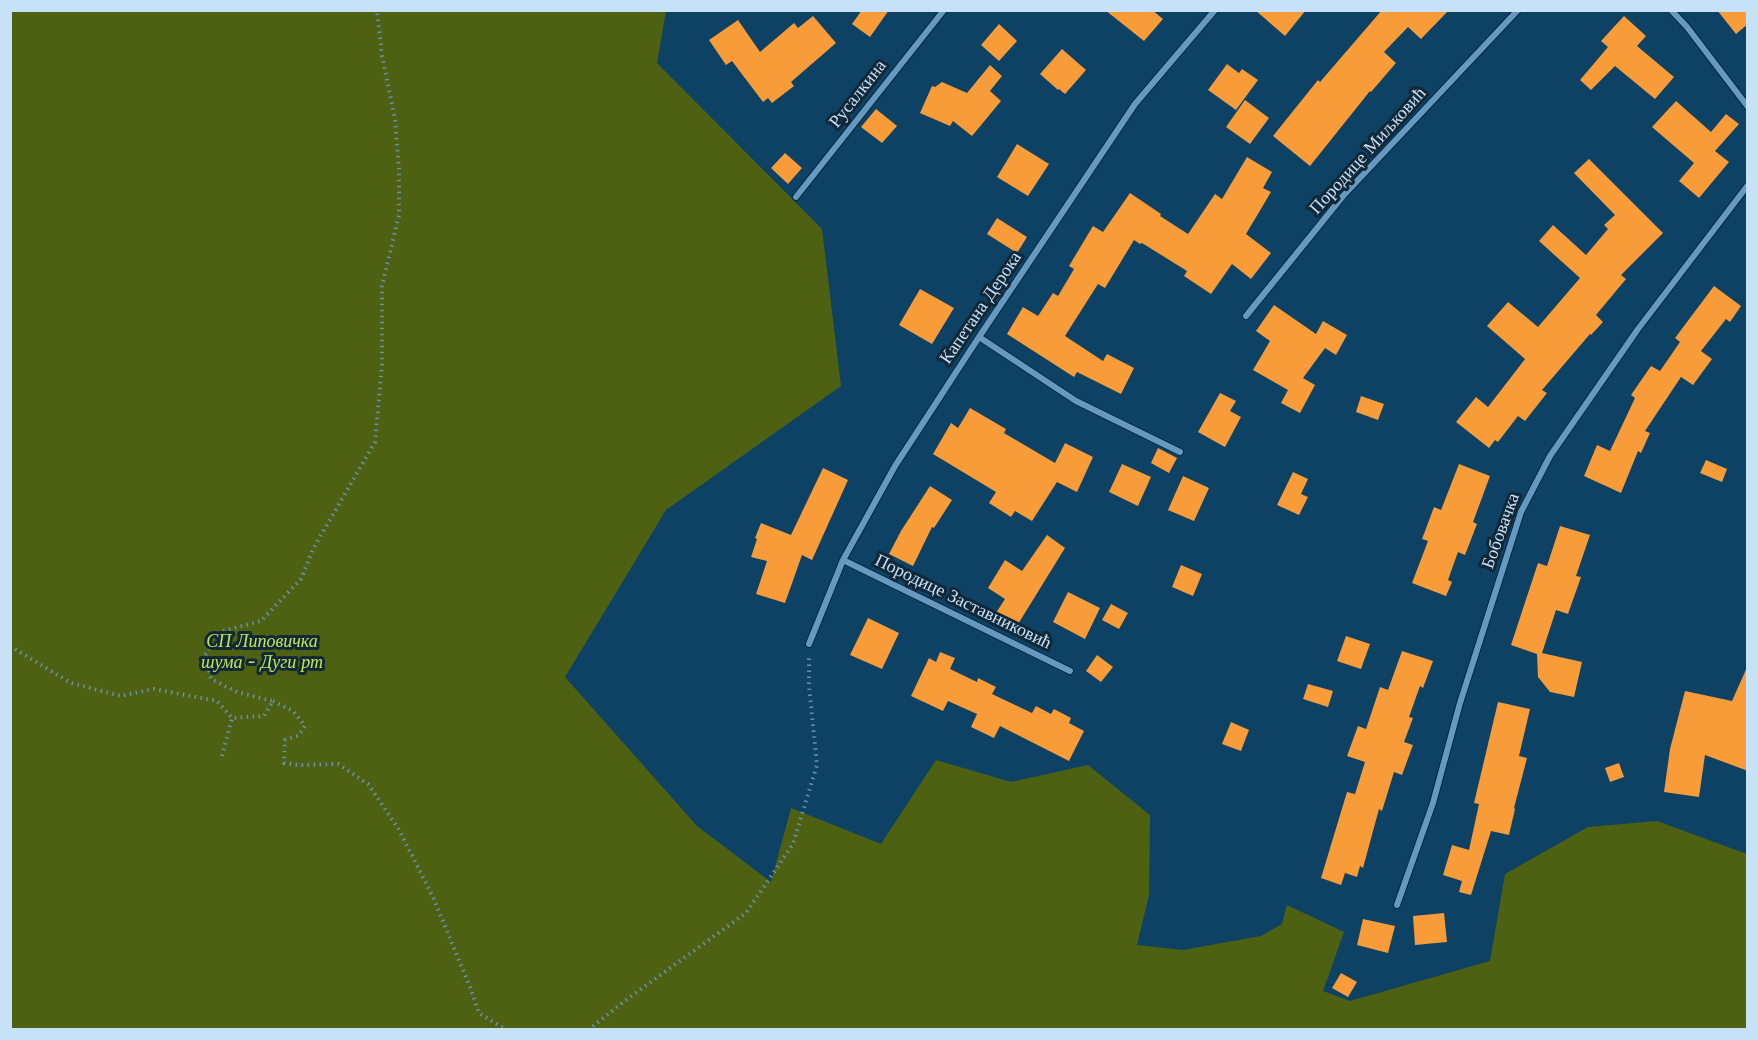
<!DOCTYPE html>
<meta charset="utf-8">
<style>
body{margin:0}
#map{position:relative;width:1758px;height:1040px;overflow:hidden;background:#0d4264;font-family:"Libre Baskerville",serif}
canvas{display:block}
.frame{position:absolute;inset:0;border:12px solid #c7e1f6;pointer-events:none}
</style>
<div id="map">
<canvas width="1758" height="1040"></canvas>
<div class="frame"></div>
</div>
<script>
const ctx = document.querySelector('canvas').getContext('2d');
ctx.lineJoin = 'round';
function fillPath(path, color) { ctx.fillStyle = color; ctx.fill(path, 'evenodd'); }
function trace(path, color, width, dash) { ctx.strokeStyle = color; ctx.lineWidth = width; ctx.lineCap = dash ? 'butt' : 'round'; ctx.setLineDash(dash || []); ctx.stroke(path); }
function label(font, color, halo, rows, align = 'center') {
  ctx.font = font + ' "Libre Baskerville",serif'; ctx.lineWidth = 6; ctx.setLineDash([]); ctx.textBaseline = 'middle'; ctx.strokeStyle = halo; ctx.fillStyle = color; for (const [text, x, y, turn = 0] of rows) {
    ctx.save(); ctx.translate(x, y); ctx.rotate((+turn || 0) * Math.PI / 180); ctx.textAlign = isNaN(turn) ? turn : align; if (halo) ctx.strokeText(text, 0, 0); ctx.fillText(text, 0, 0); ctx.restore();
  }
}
const green = new Path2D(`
 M 10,11 L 666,11 L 657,63 L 822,229 L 841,386 L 666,510 L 565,677 L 697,826 L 771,882 L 791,808 L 881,844 L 936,760 L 1011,782 L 1088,765 L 1150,815 L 1149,895 L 1137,945 L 1183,950 L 1261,936 L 1282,924 L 1287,905 L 1344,932 L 1323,991 L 1350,1001 L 1490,961 L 1505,874 L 1588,827 L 1657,821 L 1747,854 L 1747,1029 L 11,1029 Z`);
const building = new Path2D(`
 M 862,10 L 889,10 L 870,37 L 852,24 Z
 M 1105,10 L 1152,10 L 1163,19 L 1144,41 Z
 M 1255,10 L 1306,10 L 1285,36 Z
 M 1382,10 L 1449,10 L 1421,39 L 1408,27 L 1384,52 L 1396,63 L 1371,92 L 1370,91 L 1310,166 L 1273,136 L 1318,80 L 1320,82 Z
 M 1717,10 L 1748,10 L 1748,24 L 1736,34 Z
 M 813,16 L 836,43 L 791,82 L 794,86 L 772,103 L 768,98 L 763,102 L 732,61 L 726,65 L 709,40 L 738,20 L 760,52 L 794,23 L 798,28 Z
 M 1624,16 L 1646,36 L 1637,46 L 1674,77 L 1655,99 L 1615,66 L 1591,90 L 1580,80 L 1608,47 L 1601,41 Z
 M 999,24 L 1017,41 L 999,61 L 981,45 Z
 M 1062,49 L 1086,70 L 1065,94 L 1059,89 L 1058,90 L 1040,74 Z
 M 1227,64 L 1239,73 L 1242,69 L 1258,80 L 1236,110 L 1208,90 Z
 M 990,65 L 1002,76 L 990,91 L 1001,101 L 972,136 L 953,121 L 950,126 L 920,113 L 932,86 L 935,87 L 942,82 L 967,93 Z
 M 1245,100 L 1269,118 L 1250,144 L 1226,127 Z
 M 1676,101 L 1711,132 L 1726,114 L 1739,124 L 1715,151 L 1729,162 L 1699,198 L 1679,181 L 1694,163 L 1652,127 Z
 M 876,109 L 897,126 L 882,143 L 861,127 Z
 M 1017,144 L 1049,164 L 1028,196 L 997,177 Z
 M 785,153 L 802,168 L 788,184 L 771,168 Z
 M 1247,157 L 1272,172 L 1263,188 L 1271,192 L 1246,234 L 1271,253 L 1251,279 L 1232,264 L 1211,294 L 1184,276 L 1187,271 L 1142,243 L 1140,244 L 1134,240 L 1105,288 L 1098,284 L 1065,336 L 1103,361 L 1107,354 L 1134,368 L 1121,394 L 1077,372 L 1074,377 L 1007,334 L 1023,307 L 1038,316 L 1053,293 L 1058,296 L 1074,269 L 1069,266 L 1093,226 L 1103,232 L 1130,193 L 1161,214 L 1160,216 L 1188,234 L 1215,194 L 1222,199 Z
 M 1589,159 L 1663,233 L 1621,275 L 1626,279 L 1596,315 L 1603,322 L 1591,335 L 1590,334 L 1542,390 L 1547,393 L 1525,421 L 1518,416 L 1498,442 L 1495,440 L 1489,448 L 1456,422 L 1476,397 L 1488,407 L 1525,359 L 1487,326 L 1508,302 L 1538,327 L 1580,278 L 1539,241 L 1553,225 L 1586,255 L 1608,229 L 1604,225 L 1615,215 L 1574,173 Z
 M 997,218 L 1027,237 L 1017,253 L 987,234 Z
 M 1714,286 L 1741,306 L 1730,322 L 1726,319 L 1701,351 L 1712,359 L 1693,385 L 1681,377 L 1645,431 L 1650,433 L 1641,453 L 1638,451 L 1621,493 L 1584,476 L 1597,445 L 1610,451 L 1635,398 L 1631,395 L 1651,366 L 1660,371 L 1680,342 L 1675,338 Z
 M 920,289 L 954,308 L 932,344 L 899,325 Z
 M 1274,305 L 1316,334 L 1323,321 L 1347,335 L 1336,355 L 1325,348 L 1303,378 L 1315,385 L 1300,413 L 1281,403 L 1288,390 L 1253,370 L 1270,341 L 1256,331 Z
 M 1220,393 L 1236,401 L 1230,411 L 1241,417 L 1225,447 L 1198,432 Z
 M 1361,396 L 1384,404 L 1378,420 L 1356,412 Z
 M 970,408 L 1006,429 L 1004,433 L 1055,463 L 1065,443 L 1093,457 L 1077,492 L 1057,482 L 1032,521 L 1015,511 L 1011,517 L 989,503 L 996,492 L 933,454 L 951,423 L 958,428 Z
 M 1158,448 L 1177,458 L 1169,473 L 1151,463 Z
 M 1706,460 L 1727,469 L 1722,482 L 1700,473 Z
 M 1122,464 L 1151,477 L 1138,506 L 1109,492 Z
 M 1459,464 L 1490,476 L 1473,522 L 1477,524 L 1465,555 L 1458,552 L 1448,580 L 1452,582 L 1446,596 L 1412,583 L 1428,541 L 1422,539 L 1434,507 L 1441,510 Z
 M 823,468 L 848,480 L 812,560 L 802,555 L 785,603 L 756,594 L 767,561 L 751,557 L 757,539 L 755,538 L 761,523 L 791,535 Z
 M 1293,472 L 1308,479 L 1301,494 L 1308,497 L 1299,515 L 1277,505 Z
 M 1183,476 L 1209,488 L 1194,521 L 1168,510 Z
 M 930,486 L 952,500 L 934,528 L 932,527 L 913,566 L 889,554 L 901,531 Z
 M 1560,526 L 1590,535 L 1576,576 L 1581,577 L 1568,614 L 1556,610 L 1542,653 L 1582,662 L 1574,697 L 1550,692 L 1538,677 L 1537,654 L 1511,645 L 1538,563 L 1547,566 Z
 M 1047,535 L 1065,548 L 1015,629 L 994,616 L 1005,599 L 988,588 L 1005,560 L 1022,571 Z
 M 1181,565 L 1202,574 L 1193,596 L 1172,587 Z
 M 1068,592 L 1100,608 L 1085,639 L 1053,622 Z
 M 1111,604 L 1128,613 L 1119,629 L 1102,620 Z
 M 868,618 L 899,633 L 882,669 L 850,655 Z
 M 1346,636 L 1370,644 L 1361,669 L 1337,661 Z
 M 1402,651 L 1433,661 L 1423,688 L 1420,686 L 1409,717 L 1413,718 L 1404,742 L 1413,745 L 1402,775 L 1394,772 L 1382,811 L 1379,809 L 1363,868 L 1360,866 L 1357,877 L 1345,873 L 1341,885 L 1321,878 L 1347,792 L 1355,794 L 1365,762 L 1347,756 L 1358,726 L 1366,729 L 1380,687 L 1388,690 Z
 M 940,652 L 955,658 L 950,669 L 977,682 L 978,678 L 996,687 L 992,694 L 1032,713 L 1036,706 L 1051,714 L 1054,709 L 1071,718 L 1069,723 L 1084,731 L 1069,761 L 1000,726 L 994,738 L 971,727 L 977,714 L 948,701 L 943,711 L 911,696 L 929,658 L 936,662 Z
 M 1097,655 L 1113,667 L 1101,682 L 1086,671 Z
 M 1748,665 L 1748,771 L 1705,755 L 1699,797 L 1664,792 L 1670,749 L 1685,691 L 1732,701 Z
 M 1308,684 L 1333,691 L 1328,707 L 1303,699 Z
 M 1498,702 L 1530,709 L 1519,756 L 1527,758 L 1514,808 L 1515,809 L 1509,835 L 1491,831 L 1471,895 L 1459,892 L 1462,881 L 1443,875 L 1452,845 L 1469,850 L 1479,804 L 1474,803 Z
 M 1231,722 L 1249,730 L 1241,751 L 1222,744 Z
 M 1619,763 L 1624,777 L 1610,782 L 1605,768 Z
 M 1444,913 L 1447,942 L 1415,945 L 1413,916 Z
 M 1363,919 L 1395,926 L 1388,953 L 1357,945 Z
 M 1341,973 L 1357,982 L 1348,997 L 1332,988 Z`);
const path = new Path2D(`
 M 10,646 L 71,683 L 121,696 L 154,689 L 217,701 L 232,718
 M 273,701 L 293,711 L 305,726 L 299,735 L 285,740 L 284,763 L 300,765 L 338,764 L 368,784 L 398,828 L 433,897 L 470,987 L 479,1013 L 506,1030
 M 222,756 L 232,718 L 264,716 L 273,701 L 237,692 L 211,679 L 205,655 L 223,631 L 261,621 L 301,579 L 313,549 L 375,442 L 382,365 L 382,286 L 399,215 L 399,169 L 395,119 L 382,56 L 377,10
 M 588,1030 L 626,1000 L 746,913 L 793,844 L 817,765 L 809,686 L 809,654`);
const street = new Path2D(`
 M 1671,10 L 1687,27 L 1748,107
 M 796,197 L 944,10
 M 1246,316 L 1343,196 L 1518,10
 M 979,337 L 1076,401 L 1180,452
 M 843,560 L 1070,671
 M 809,644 L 843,560 L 895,466 L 979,337 L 1135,104 L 1215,10
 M 1397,905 L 1433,803 L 1460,703 L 1521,512 L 1550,456 L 1638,329 L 1748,185`);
const streetNames = [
 ["Русалкина",858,94,-52],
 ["Породице Миљковић",1368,151,-48],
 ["Капетана Дерока",981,308,-56],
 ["Бобовачка",1501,531,-70],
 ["Породице Заставниковић",963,602,26]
];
const parkNames = [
 ["СП Липовичка",262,642],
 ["шума - Дуги рт",262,663]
];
fillPath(green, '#4e6112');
fillPath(building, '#f89b39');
trace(street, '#002841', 8);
trace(path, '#6890ab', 4, [1.5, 4.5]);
trace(street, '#6799c0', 6);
label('18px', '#c7e1f6', '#122737', streetNames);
label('italic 18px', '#c1e94b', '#122737', parkNames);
</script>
